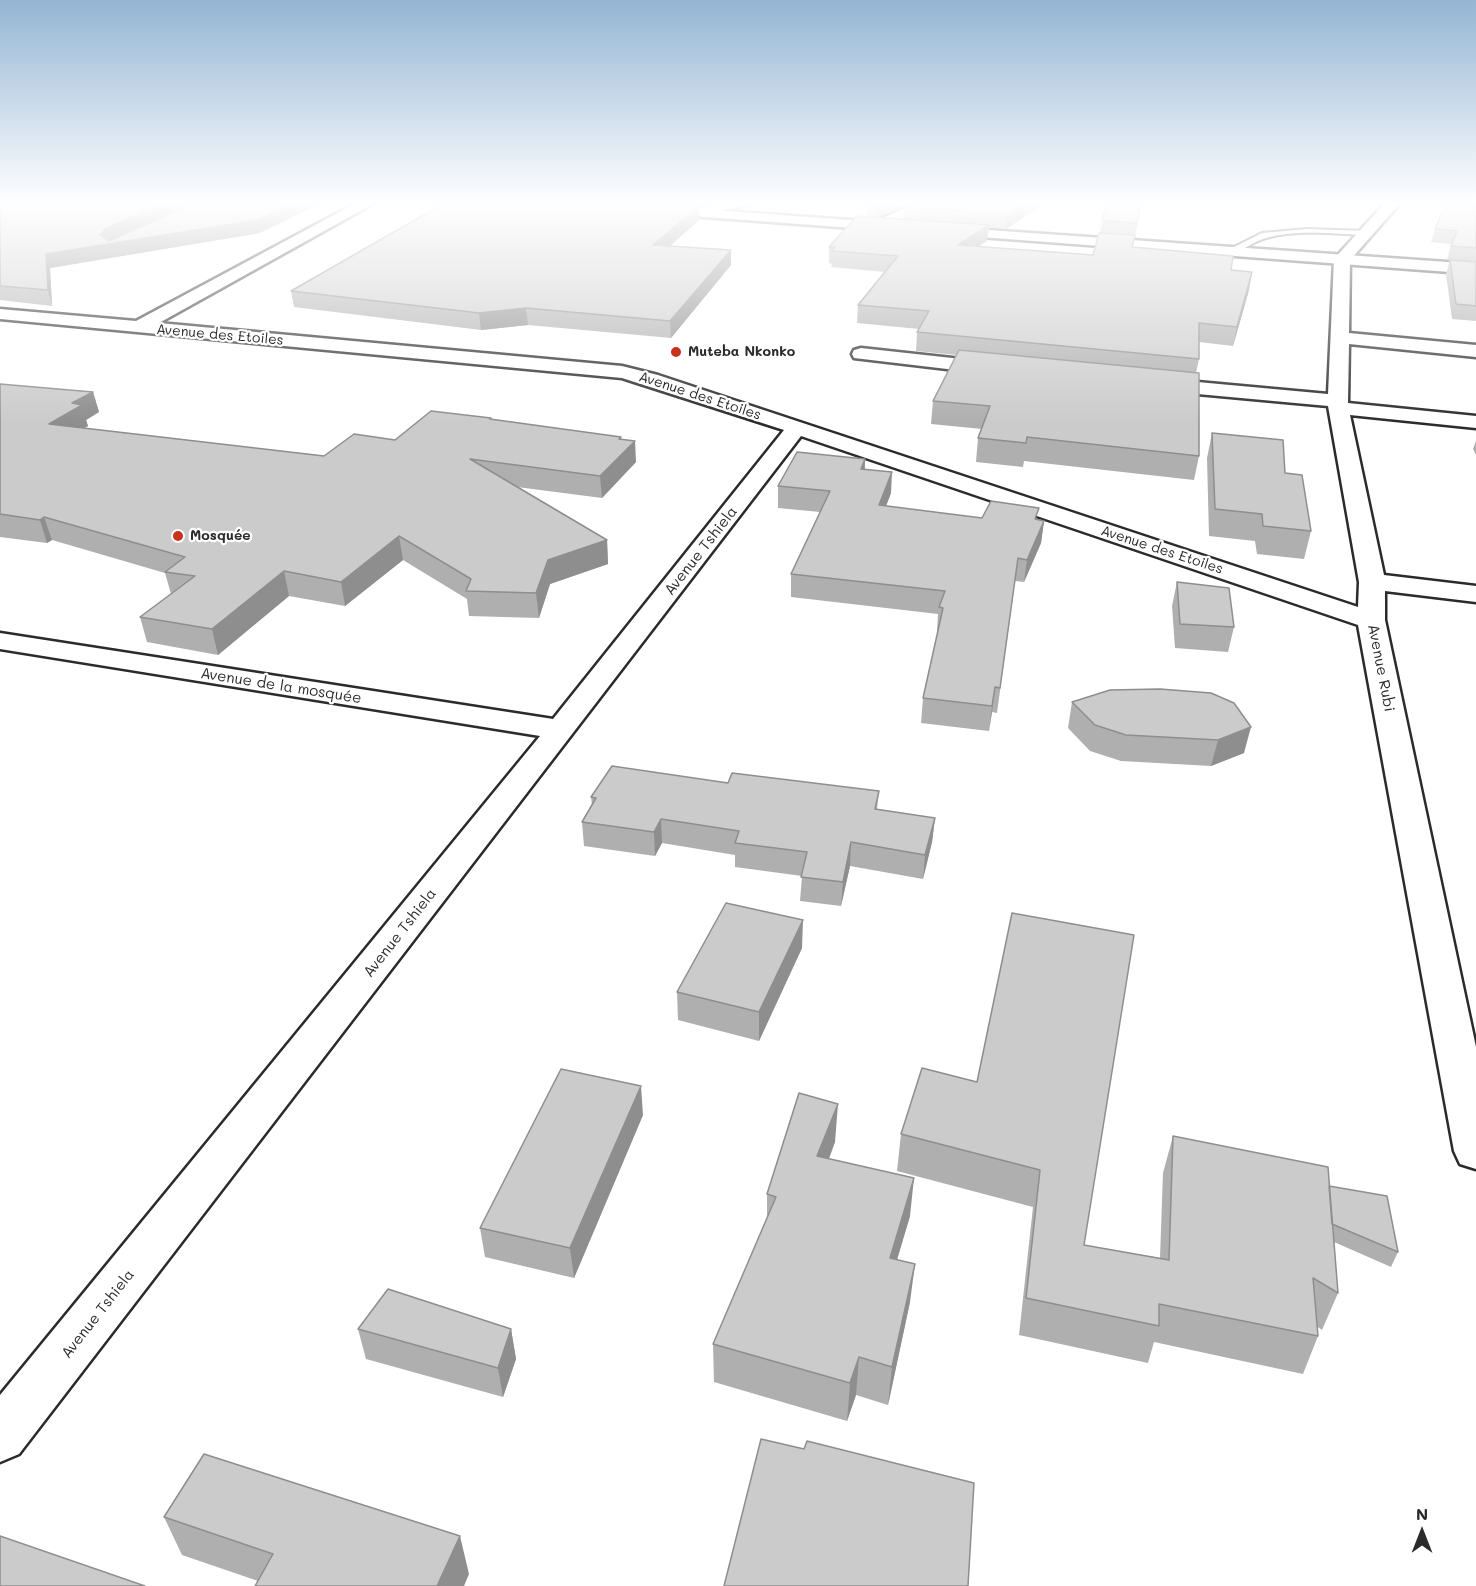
<!DOCTYPE html>
<meta charset="utf-8">
<style>
body{margin:0}
#map{position:relative;width:1476px;height:1586px;overflow:hidden;background:#fff;font-family:Mali,sans-serif}
canvas{display:block}
.north{position:absolute;left:1392px;top:1502px;width:60px;height:60px;-webkit-text-stroke:4px #fff;paint-order:stroke;rotate:0deg;font-size:16px;font-weight:700;line-height:24px;text-align:center;color:#2b2b2b}
.north::after{content:'';display:block;margin:auto;width:21px;height:27px;background:#2b2b2b;clip-path:polygon(50% 0,100% 100%,50% 72%,0 100%)}
</style>
<div id="map">
<canvas width="1476" height="1586"></canvas>
<div class="north">N</div>
</div>
<script>
const ctx = document.querySelector('canvas').getContext('2d');
ctx.lineJoin = 'round';
function trace(path, color, width, dash) { ctx.strokeStyle = color; ctx.lineWidth = width; ctx.lineCap = dash ? 'butt' : 'round'; ctx.setLineDash(dash || []); ctx.stroke(path); }
function fillPath(path, color) { ctx.fillStyle = color; ctx.fill(path, 'evenodd'); }
function label(font, color, halo, rows, align = 'center') {
  ctx.font = font + ' Mali,sans-serif'; ctx.lineWidth = 4.5; ctx.setLineDash([]); ctx.textBaseline = 'middle'; ctx.strokeStyle = halo; ctx.fillStyle = color; for (const [text, x, y, turn = 0] of rows) {
    ctx.save(); ctx.translate(x, y); ctx.rotate((+turn || 0) * Math.PI / 180); ctx.textAlign = isNaN(turn) ? turn : align; if (halo) ctx.strokeText(text, 0, 0); ctx.fillText(text, 0, 0); ctx.restore();
  }
}
const lane = new Path2D(`
 M 1307,229 L 1366,231 L 1370,233 L 1366,235 C 1334,234 1287,228 1258,241 C 1249,245 1236,255 1228,250 L 1262,233 Z`);
const street = new Path2D(`
 M 360,201 L 378,201 L 159,323 L 622,366 L 658,375 L 1358,607 L 1359,582 L 1328,406 L 1154,390 L 1147,388 L 1144,384 L 1147,380 L 1154,378 L 1328,394 L 1334,259 L 1387,201 L 1402,201 L 1350,260 L 1349,333 L 1476,345 L 1476,357 L 1349,344 L 1348,403 L 1476,416 L 1476,428 L 1350,415 L 1384,575 L 1476,586 L 1476,602 L 1385,591 L 1385,620 L 1476,1047 L 1476,1169 L 1460,1164 L 1454,1151 L 1358,625 L 801,436 L 19,1454 L 0,1462 L 0,1395 L 540,736 L 0,649 L 0,633 L 553,719 L 784,430 L 622,378 L 0,319 L 0,309 L 136,321 Z
 M 726,201 L 751,201 L 749,204 L 696,217 L 689,213 L 691,210 Z
 M 923,201 L 943,201 L 880,229 L 875,230 L 868,226 L 870,223 Z
 M 861,348 L 998,363 L 1005,365 L 1008,369 L 1005,373 L 998,375 L 854,358 L 852,354 L 854,350 Z`);
const secondary = new Path2D(`
 M 655,206 L 893,223 L 900,227 L 893,231 L 650,213 L 648,210 Z
 M 945,227 L 1476,264 L 1476,274 L 940,234 L 938,231 Z`);
const wall = new Path2D(`
 M 0,201 L 260,233 L 50,268 L 52,306 L 0,300 Z
 M 448,201 L 715,201 L 698,206 L 699,206 L 699,220 L 670,246 L 731,250 L 731,265 L 671,338 L 528,325 L 481,330 L 294,307 L 291,291 Z
 M 837,201 L 916,201 L 878,217 L 903,219 L 904,207 L 1048,201 L 1006,229 L 989,227 L 987,241 L 979,246 L 1093,255 L 1100,233 L 1106,202 L 1105,201 L 1142,201 L 1133,247 L 1231,270 L 1249,290 L 1233,346 L 1199,342 L 1199,359 L 1196,373 L 1199,456 L 1194,480 L 1024,461 L 1023,467 L 976,462 L 978,438 L 982,429 L 931,424 L 933,401 L 957,355 L 916,351 L 917,332 L 919,329 L 857,323 L 858,305 L 885,272 L 831,267 L 832,264 L 829,263 L 829,247 L 867,216 L 867,207 Z
 M 1476,201 L 1476,262 L 1447,260 L 1451,244 L 1431,242 L 1435,229 Z
 M 1450,260 L 1476,262 L 1476,321 L 1452,319 L 1446,274 Z
 M 0,384 L 93,392 L 99,412 L 86,420 L 88,426 L 84,428 L 324,456 L 491,418 L 492,420 L 621,437 L 621,439 L 636,462 L 602,498 L 517,487 L 607,540 L 608,564 L 550,584 L 539,618 L 469,616 L 467,599 L 403,560 L 345,606 L 289,596 L 218,655 L 147,642 L 140,617 L 171,594 L 165,573 L 52,540 L 47,543 L 0,537 Z
 M 1212,433 L 1285,473 L 1311,531 L 1304,559 L 1257,554 L 1255,541 L 1209,536 L 1207,458 Z
 M 1476,441 L 1476,455 L 1473,449 Z
 M 865,459 L 865,469 L 891,493 L 886,506 L 982,518 L 1044,521 L 1041,543 L 1024,582 L 1015,581 L 997,713 L 992,712 L 989,731 L 921,723 L 923,698 L 938,631 L 937,631 L 938,614 L 791,597 L 791,574 L 820,512 L 778,508 L 778,486 Z
 M 1177,582 L 1234,627 L 1228,652 L 1175,648 L 1172,606 Z
 M 1110,690 L 1244,753 L 1211,766 L 1121,761 L 1090,751 L 1068,728 L 1072,702 Z
 M 728,783 L 879,791 L 877,809 L 935,818 L 932,842 L 923,879 L 850,866 L 841,906 L 800,901 L 802,876 L 735,867 L 735,855 L 662,843 L 655,856 L 584,846 L 582,822 L 592,805 L 591,797 Z
 M 1012,913 L 1084,1245 L 1160,1258 L 1163,1173 L 1173,1136 L 1329,1186 L 1398,1252 L 1391,1267 L 1334,1242 L 1338,1293 L 1322,1330 L 1318,1327 L 1318,1336 L 1303,1374 L 1154,1342 L 1148,1363 L 1019,1335 L 1033,1207 L 897,1171 L 901,1134 L 977,1082 Z
 M 802,948 L 759,1041 L 678,1020 L 677,992 Z
 M 643,1115 L 574,1278 L 485,1257 L 480,1228 Z
 M 835,1142 L 829,1159 L 910,1216 L 897,1260 L 910,1302 L 888,1405 L 856,1395 L 847,1421 L 714,1382 L 713,1344 L 767,1218 L 767,1194 Z
 M 358,1329 L 511,1329 L 516,1359 L 503,1397 L 366,1359 Z
 M 164,1517 L 469,1574 L 258,1581 L 182,1555 Z`);
const shadedWall = new Path2D(`
 M 168,201 L 325,201 L 260,233 L 50,268 L 52,306 L 48,290 L 46,254 L 100,235 L 105,229 Z
 M 695,201 L 715,201 L 696,207 Z
 M 883,201 L 916,201 L 874,219 L 874,205 Z
 M 1028,201 L 1048,201 L 1006,229 L 1008,214 Z
 M 699,206 L 699,220 L 654,260 L 653,245 Z
 M 989,225 L 987,241 L 956,261 L 958,245 Z
 M 731,250 L 731,265 L 671,338 L 670,321 Z
 M 1252,272 L 1249,290 L 1233,346 L 1237,327 Z
 M 526,308 L 528,325 L 481,330 L 479,313 Z
 M 93,392 L 99,412 L 86,420 L 88,426 L 55,445 L 49,424 L 72,403 Z
 M 621,437 L 622,454 L 635,441 L 636,462 L 602,498 L 600,476 L 619,439 Z
 M 865,459 L 864,480 L 861,469 Z
 M 892,472 L 891,493 L 878,527 L 879,505 Z
 M 44,517 L 52,540 L 47,543 L 40,520 Z
 M 1044,521 L 1041,543 L 1024,582 L 1027,560 Z
 M 399,536 L 403,560 L 345,606 L 341,582 Z
 M 607,540 L 608,564 L 550,584 L 539,618 L 536,593 L 548,560 Z
 M 284,571 L 289,596 L 218,655 L 212,629 Z
 M 995,687 L 992,712 L 989,731 L 992,706 Z
 M 1251,727 L 1244,753 L 1211,766 L 1218,740 Z
 M 935,818 L 932,842 L 923,879 L 925,855 Z
 M 661,819 L 662,843 L 655,856 L 654,832 Z
 M 851,842 L 850,866 L 841,906 L 843,882 Z
 M 803,920 L 802,948 L 759,1041 L 759,1012 Z
 M 641,1086 L 643,1115 L 574,1278 L 570,1248 Z
 M 838,1104 L 835,1142 L 815,1194 L 817,1156 Z
 M 914,1178 L 910,1216 L 886,1296 L 890,1258 Z
 M 915,1264 L 910,1302 L 888,1405 L 892,1367 Z
 M 511,1329 L 516,1359 L 503,1397 L 498,1368 Z
 M 859,1357 L 856,1395 L 847,1421 L 850,1383 Z
 M 460,1536 L 469,1574 L 464,1586 L 437,1586 Z`);
const building = new Path2D(`
 M 0,201 L 168,201 L 105,229 L 100,235 L 109,241 L 198,201 L 297,201 L 258,220 L 46,254 L 48,290 L 0,286 Z
 M 448,201 L 633,201 L 699,206 L 653,245 L 731,250 L 670,321 L 526,308 L 479,313 L 291,291 Z
 M 870,201 L 883,201 L 874,205 L 867,205 Z
 M 917,201 L 1028,201 L 1008,214 L 904,207 Z
 M 1107,201 L 1142,201 L 1137,223 L 1102,221 Z
 M 1447,201 L 1476,201 L 1476,248 L 1451,246 L 1457,231 L 1435,229 Z
 M 857,216 L 989,225 L 958,245 L 1093,255 L 1099,233 L 1135,235 L 1132,247 L 1233,256 L 1231,270 L 1252,272 L 1237,327 L 1199,323 L 1199,359 L 917,332 L 929,311 L 858,305 L 898,256 L 832,251 L 835,247 L 829,247 Z
 M 1450,260 L 1476,262 L 1476,306 L 1456,304 Z
 M 959,350 L 1199,373 L 1199,456 L 1027,437 L 1026,443 L 978,438 L 990,406 L 933,401 Z
 M 0,384 L 93,392 L 72,403 L 82,405 L 49,424 L 324,456 L 354,434 L 395,440 L 431,411 L 491,418 L 490,419 L 621,437 L 619,439 L 635,441 L 600,476 L 470,459 L 607,540 L 548,560 L 536,593 L 466,591 L 471,579 L 399,536 L 341,582 L 284,571 L 212,629 L 140,617 L 195,576 L 165,572 L 185,557 L 44,517 L 40,520 L 0,514 Z
 M 1212,433 L 1283,440 L 1285,473 L 1302,475 L 1311,531 L 1263,526 L 1262,514 L 1215,509 Z
 M 797,452 L 865,459 L 861,469 L 892,472 L 879,505 L 982,518 L 991,501 L 1039,508 L 1035,519 L 1044,521 L 1027,560 L 1018,558 L 1000,688 L 995,687 L 992,706 L 923,698 L 943,608 L 939,607 L 945,591 L 791,574 L 830,491 L 778,486 Z
 M 1177,582 L 1229,588 L 1234,627 L 1180,624 Z
 M 1160,689 L 1211,693 L 1234,703 L 1251,727 L 1218,740 L 1126,735 L 1095,725 L 1072,702 L 1110,690 Z
 M 612,766 L 728,783 L 732,773 L 879,791 L 875,809 L 935,818 L 925,855 L 851,842 L 843,882 L 801,877 L 807,852 L 735,843 L 739,831 L 661,819 L 654,832 L 582,822 L 596,798 L 591,797 Z
 M 726,903 L 803,920 L 759,1012 L 677,992 Z
 M 1012,913 L 1134,935 L 1084,1245 L 1169,1260 L 1173,1136 L 1328,1167 L 1338,1293 L 1313,1278 L 1318,1336 L 1159,1304 L 1159,1326 L 1026,1298 L 1040,1170 L 901,1134 L 922,1068 L 977,1082 Z
 M 561,1069 L 641,1086 L 570,1248 L 480,1228 Z
 M 799,1093 L 838,1104 L 817,1156 L 914,1178 L 890,1258 L 915,1264 L 892,1367 L 859,1357 L 850,1383 L 713,1344 L 776,1197 L 767,1194 Z
 M 1329,1186 L 1387,1196 L 1398,1252 L 1332,1224 Z
 M 388,1289 L 511,1329 L 498,1368 L 358,1329 Z
 M 761,1439 L 804,1449 L 807,1441 L 974,1483 L 968,1586 L 724,1586 Z
 M 204,1454 L 460,1536 L 437,1586 L 255,1586 L 273,1554 L 164,1517 Z
 M 0,1536 L 145,1586 L 0,1586 Z`);
const markers = [
 [676,352,6,"#c8321e"],
 [178,536,6,"#c8321e"]
];
const farStreetnames = [
 ["Avenue des Etoiles",220,335,5],
 ["Avenue des Etoiles",700,396,18],
 ["Avenue des Etoiles",1162,550,18]
];
const farPoinames = [
 ["Muteba Nkonko",688,352],
 ["Mosquée",190,536]
];
const streetNames = [
 ["Avenue Tshiela",701,551,-52],
 ["Avenue Rubi",1381,668,79],
 ["Avenue de la mosquée",281,686,9],
 ["Avenue Tshiela",400,933,-52],
 ["Avenue Tshiela",98,1314,-52]
];
trace(lane, '#2b2b2b', 4);
trace(street, '#2b2b2b', 5);
trace(secondary, '#2b2b2b', 5);
fillPath(lane, '#fff');
fillPath(street, '#fff');
fillPath(secondary, '#fff');
fillPath(wall, '#afafaf');
fillPath(shadedWall, '#8e8e8e');
fillPath(building, '#cbcbcb');
trace(building, '#8e8e8e', 1.5);
const sky = ctx.createLinearGradient(0, 0, 0, 423);
sky.addColorStop(0, '#94b5d4');
sky.addColorStop(0.48, '#fff');
sky.addColorStop(1, '#ffffff00');
ctx.fillStyle = sky;
ctx.fillRect(0, 0, 1476, 423);
for (const [x, y, r, color] of markers) { const dot = new Path2D(); dot.arc(x, y, r, 0, 2 * Math.PI); ctx.fillStyle = color; ctx.fill(dot); trace(dot, '#fff', 2); }
label('14px', '#2b2b2b', '#fff', farStreetnames);
label('bold 14px', '#2b2b2b', '#fff', farPoinames, 'left');
label('15px', '#2b2b2b', '#fff', streetNames);
</script>
